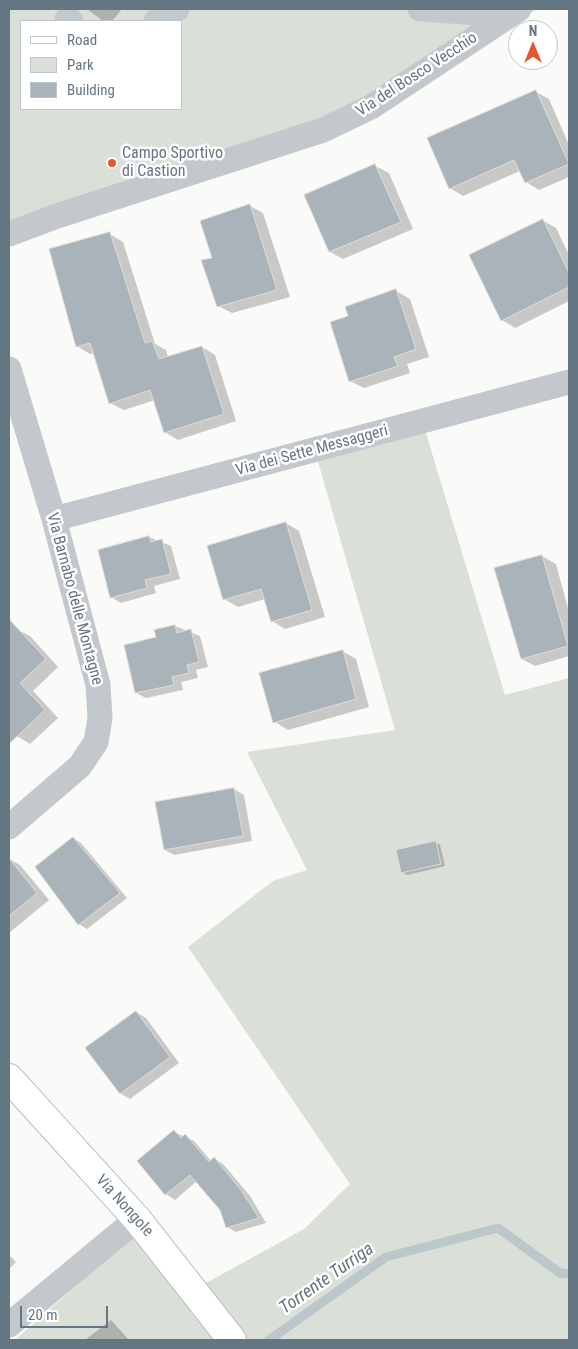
<!DOCTYPE html>
<style>
body{margin:0}
#map{position:relative;width:578px;height:1349px;overflow:hidden;background:#fafaf8;font-family:"Roboto Condensed",sans-serif}
canvas{display:block}
.frame{position:absolute;inset:0;border:10px solid #657683;pointer-events:none}
.legend{position:absolute;left:20px;top:20px;width:162px;height:90px;box-sizing:border-box;background:#fff;border:1px solid #c1c8cd;margin:0;padding:6px 9px;list-style:none;font-size:15px;color:#657683}
.legend li{display:flex;align-items:center;gap:10px;height:25px}
.legend b{width:25px;border:1px solid #c1c8cd}
.north{position:absolute;left:508px;top:20px;width:50px;height:50px;box-sizing:border-box;background:#fff;border:1px solid #c1c8cd;border-radius:50%;rotate:0deg;font-size:14px;font-weight:700;line-height:20px;text-align:center;color:#657683}
.north::after{content:'';display:block;margin:auto;width:18px;height:22px;background:#e4572e;clip-path:polygon(50% 0,100% 100%,50% 72%,0 100%)}
.scale{position:absolute;left:20px;top:1306px;width:88px;height:22px;box-sizing:border-box;border:2px solid #657683;border-top:0;padding-left:6px;font-size:15px;line-height:18px;white-space:nowrap;color:#657683;-webkit-text-stroke:4px #fff;paint-order:stroke}
</style>
<div id="map">
<canvas width="578" height="1349"></canvas>
<div class="frame"></div>
<ul class="legend">
<li><b style="height:6px;background:#fff"></b>Road</li>
<li><b style="height:14px;background:#dadfd7"></b>Park</li>
<li><b style="height:14px;background:#aab3b9"></b>Building</li>
</ul>
<div class="north">N</div>
<div class="scale">20 m</div>
</div>
<script>
const ctx = document.querySelector('canvas').getContext('2d');
ctx.lineJoin = 'round';
function fillPath(path, color) { ctx.fillStyle = color; ctx.fill(path, 'evenodd'); }
function trace(path, color, width, dash) { ctx.strokeStyle = color; ctx.lineWidth = width; ctx.lineCap = dash ? 'butt' : 'round'; ctx.setLineDash(dash || []); ctx.stroke(path); }
function label(font, color, halo, rows, align = 'center') {
  ctx.font = font + ' "Roboto Condensed",sans-serif'; ctx.lineWidth = 5; ctx.setLineDash([]); ctx.textBaseline = 'middle'; ctx.strokeStyle = halo; ctx.fillStyle = color; for (const [text, x, y, turn = 0] of rows) {
    ctx.save(); ctx.translate(x, y); ctx.rotate((+turn || 0) * Math.PI / 180); ctx.textAlign = isNaN(turn) ? turn : align; if (halo) ctx.strokeText(text, 0, 0); ctx.fillText(text, 0, 0); ctx.restore();
  }
}
const green = new Path2D(`
 M 9,9 L 537,9 L 372,111 L 9,232 ZM 21,21 L 181,21 L 181,109 L 21,109 Z
 M 422,420 L 505,695 L 569,678 L 569,1340 L 15,1340 L 138,1231 L 188,1293 L 304,1229 L 350,1184 L 188,947 L 273,881 L 307,870 L 247,752 L 395,730 L 313,444 Z`);
const shadow = new Path2D(`
 M 87,9 L 122,9 L 112,21 L 103,21 Z
 M 536,92 L 549,99 L 569,145 L 569,177 L 539,190 L 526,182 L 520,171 L 463,196 L 450,188 Z
 M 375,166 L 389,173 L 413,229 L 343,259 L 330,252 Z
 M 250,206 L 263,213 L 290,297 L 232,313 L 218,306 L 213,259 Z
 M 542,220 L 556,228 L 569,255 L 569,301 L 515,328 L 502,320 Z
 M 110,234 L 123,242 L 155,344 L 166,350 L 168,357 L 202,347 L 215,355 L 236,421 L 178,440 L 165,432 L 155,400 L 124,410 L 110,403 L 94,353 L 90,354 L 77,346 Z
 M 396,291 L 410,299 L 429,357 L 407,364 L 410,373 L 364,388 L 350,381 L 350,317 Z
 M 286,523 L 299,531 L 325,617 L 285,629 L 272,621 L 265,599 L 238,607 L 224,599 Z
 M 149,537 L 171,546 L 180,579 L 154,586 L 156,593 L 121,603 L 111,597 Z
 M 542,556 L 556,564 L 569,612 L 569,656 L 535,666 L 522,659 Z
 M 175,626 L 200,636 L 208,667 L 196,670 L 198,678 L 181,682 L 183,690 L 146,698 L 136,693 L 157,638 Z
 M 16,629 L 30,636 L 58,667 L 33,691 L 58,718 L 30,744 L 17,736 L 9,728 L 9,636 Z
 M 342,651 L 356,659 L 369,707 L 288,730 L 275,722 Z
 M 234,789 L 244,795 L 252,841 L 174,855 L 165,850 L 157,803 Z
 M 73,838 L 81,843 L 127,898 L 87,929 L 79,924 Z
 M 436,842 L 440,845 L 445,866 L 407,875 L 402,872 Z
 M 9,859 L 20,865 L 49,900 L 9,933 Z
 M 136,1012 L 146,1018 L 179,1063 L 130,1099 L 120,1093 Z
 M 174,1132 L 194,1141 L 212,1162 L 215,1159 L 223,1164 L 250,1196 L 266,1223 L 236,1232 L 227,1227 L 221,1209 L 197,1181 L 175,1200 L 166,1194 L 138,1162 Z
 M 9,1255 L 16,1262 L 9,1269 Z
 M 111,1320 L 129,1340 L 85,1340 Z`);
const stream = new Path2D(`
 M 269,1340 L 386,1257 L 498,1228 L 560,1273 L 569,1274`);
const building = new Path2D(`
 M 536,90 L 569,164 L 525,183 L 514,160 L 449,189 L 427,138 Z
 M 375,164 L 401,222 L 329,252 L 304,195 Z
 M 250,204 L 277,290 L 217,307 L 201,260 L 212,258 L 200,221 Z
 M 543,219 L 569,273 L 569,287 L 501,321 L 469,255 Z
 M 110,232 L 145,343 L 152,341 L 159,359 L 202,346 L 224,414 L 164,433 L 150,390 L 109,404 L 90,343 L 76,347 L 49,249 Z
 M 396,289 L 416,349 L 394,357 L 398,366 L 349,382 L 330,322 L 348,316 L 345,307 Z
 M 286,522 L 312,610 L 271,622 L 261,589 L 223,600 L 207,546 Z
 M 149,536 L 151,542 L 162,539 L 171,574 L 145,580 L 147,588 L 110,598 L 98,550 Z
 M 542,555 L 568,646 L 521,659 L 494,568 Z
 M 9,619 L 46,659 L 20,683 L 45,710 L 9,744 Z
 M 175,625 L 177,633 L 191,629 L 199,662 L 187,665 L 189,673 L 172,677 L 174,685 L 135,693 L 124,645 L 156,637 L 154,630 Z
 M 343,650 L 356,699 L 273,723 L 259,673 Z
 M 234,788 L 243,836 L 164,850 L 155,802 Z
 M 73,837 L 120,893 L 78,925 L 35,867 Z
 M 436,841 L 441,864 L 401,873 L 396,850 Z
 M 9,858 L 37,893 L 9,916 Z
 M 136,1011 L 170,1057 L 120,1094 L 85,1048 Z
 M 174,1130 L 181,1138 L 185,1134 L 209,1162 L 214,1157 L 241,1190 L 259,1218 L 226,1228 L 220,1210 L 190,1175 L 165,1195 L 137,1161 Z`);
const street = new Path2D(`
 M 420,9 L 509,15
 M 67,19 L 71,21
 M 156,21 L 177,9
 M 9,234 L 57,216 L 323,130 L 371,107 L 519,9
 M 9,369 L 54,519 L 98,685 L 100,718 L 96,742 L 80,766 L 9,827
 M 54,519 L 569,382
 M 9,1325 L 137,1219`);
const secondary = new Path2D(`
 M 9,1078 L 137,1219 L 232,1340`);
const markers = [
 [112,163,5,"#e4572e"]
];
const streetNames = [
 ["Via del Bosco Vecchio",417,75,-33],
 ["Via dei Sette Messaggeri",312,451,-15],
 ["Via Barnabo delle Montagne",74,599,75],
 ["Via Nongole",124,1206,48]
];
const poiNames = [
 ["Campo Sportivo",122,154],
 ["di Castion",122,172]
];
const waterNames = [
 ["Torrente Turriga",327,1279,-35]
];
fillPath(green, '#dadfd7');
fillPath(shadow, '#0003');
trace(stream, '#bbc7cb', 9);
fillPath(building, '#aab3b9');
trace(building, '#dcdcda', 1);
trace(secondary, '#b3babf', 30);
trace(street, '#c3c8cc', 25);
trace(secondary, '#fff', 28);
for (const [x, y, r, color] of markers) { const dot = new Path2D(); dot.arc(x, y, r, 0, 2 * Math.PI); ctx.fillStyle = color; ctx.fill(dot); trace(dot, '#fff', 2); }
label('16px', '#657683', '#fff', streetNames);
label('16px', '#657683', '#fff', poiNames, 'left');
label('italic 18px', '#60757c', '#fff', waterNames);
</script>
